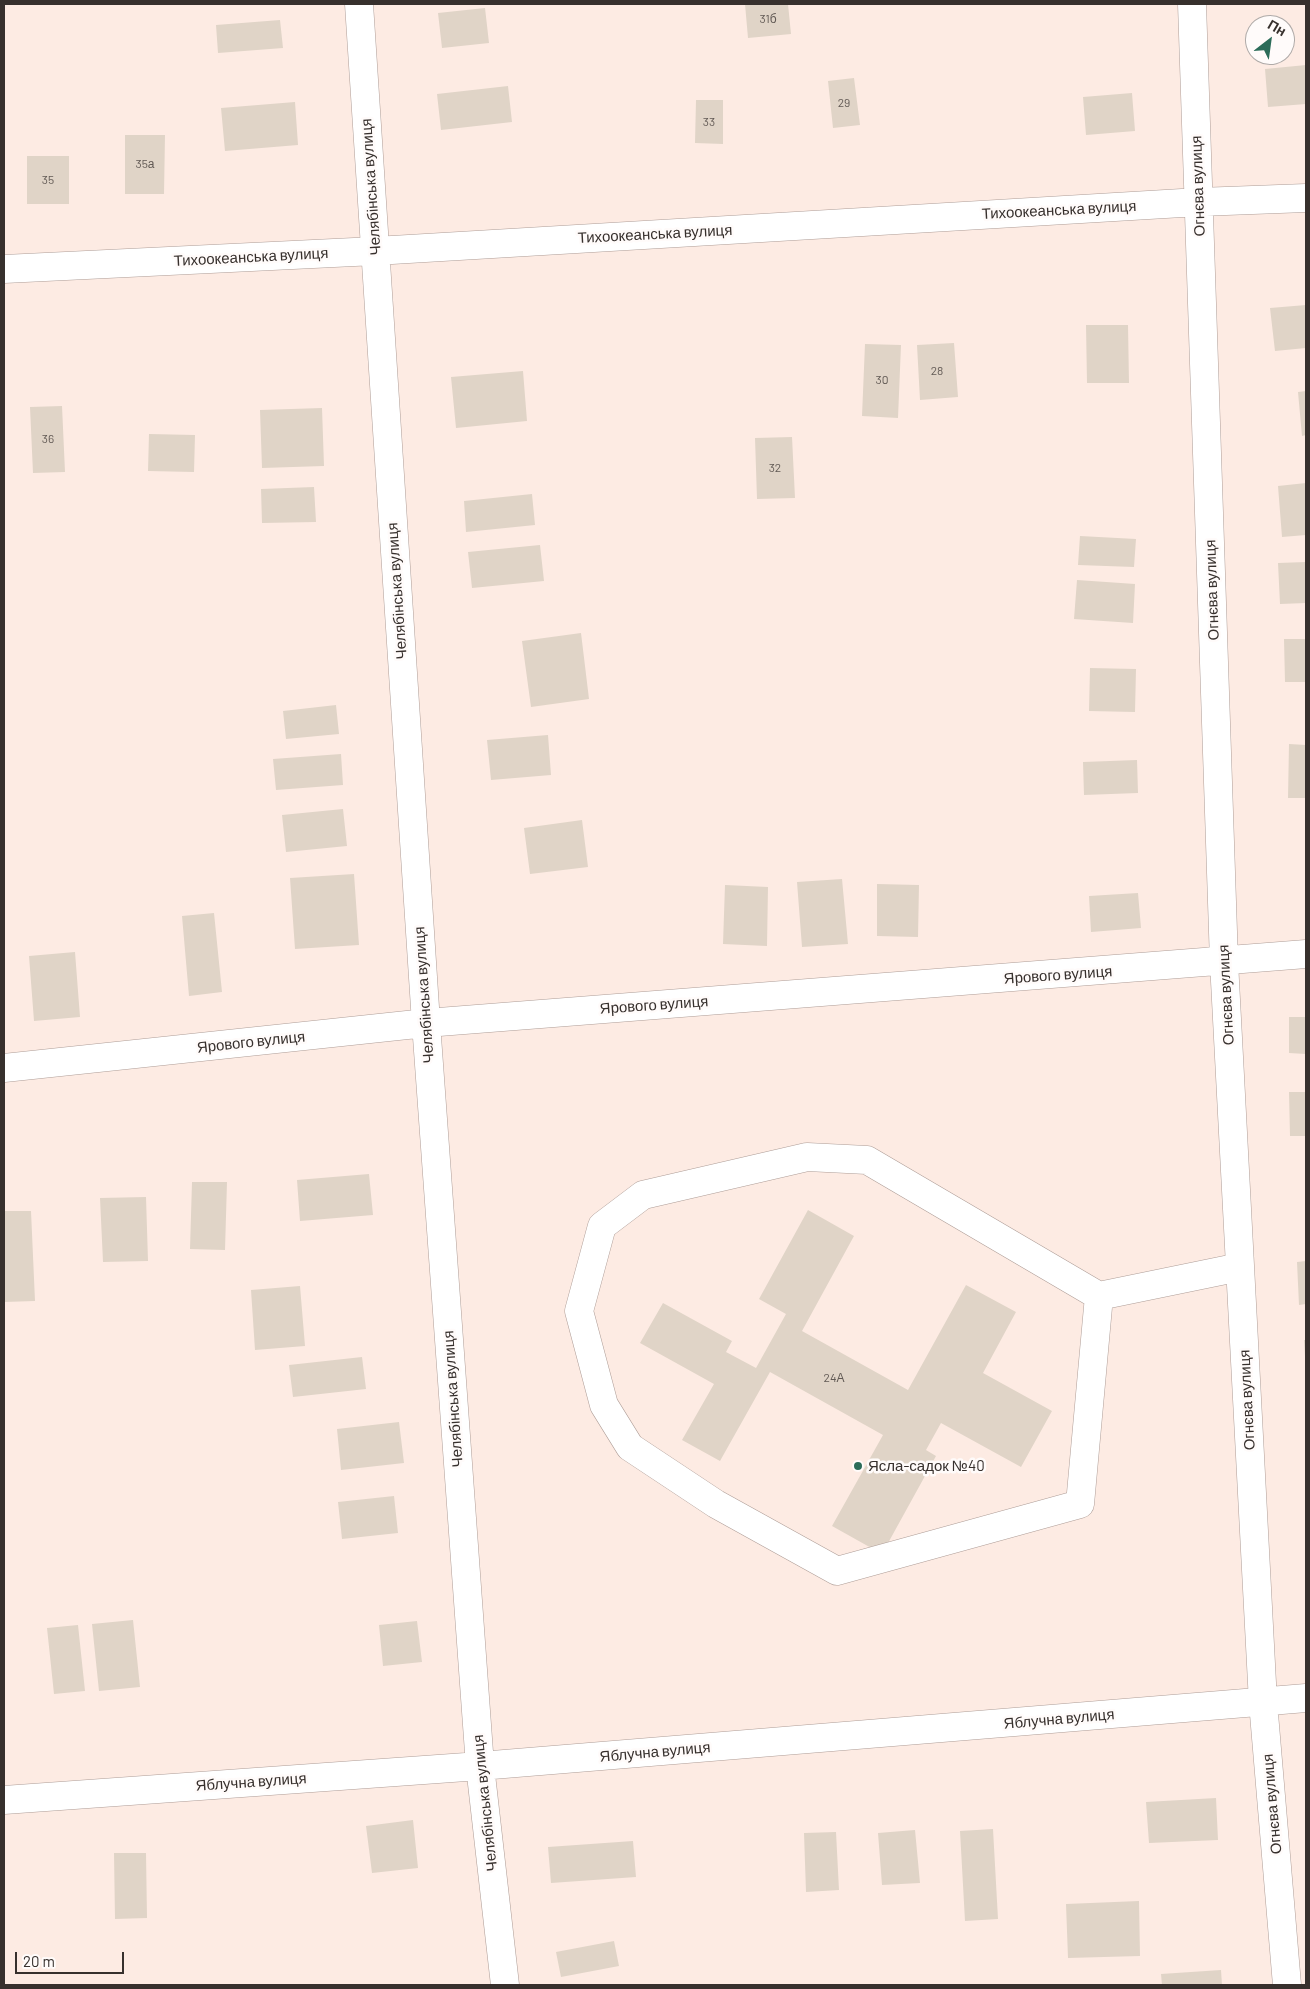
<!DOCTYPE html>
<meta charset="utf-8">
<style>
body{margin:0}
#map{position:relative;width:1310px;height:1989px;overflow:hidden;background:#fdebe3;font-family:Barlow,sans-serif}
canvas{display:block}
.frame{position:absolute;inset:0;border:5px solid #37302d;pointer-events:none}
.north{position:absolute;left:1245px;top:15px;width:50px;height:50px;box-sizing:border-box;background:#fffbfa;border:1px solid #afaaa8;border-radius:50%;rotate:30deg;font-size:14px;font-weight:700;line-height:20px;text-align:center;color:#37302d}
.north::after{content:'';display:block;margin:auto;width:18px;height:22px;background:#2c6c59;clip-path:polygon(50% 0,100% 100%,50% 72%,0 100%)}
.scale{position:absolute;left:15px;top:1952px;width:109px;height:22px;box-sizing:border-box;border:2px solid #37302d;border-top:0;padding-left:6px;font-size:15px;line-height:18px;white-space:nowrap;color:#37302d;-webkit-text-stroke:4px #fffbfa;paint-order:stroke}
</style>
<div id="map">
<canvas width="1310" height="1989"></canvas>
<div class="frame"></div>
<div class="north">Пн</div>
<div class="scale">20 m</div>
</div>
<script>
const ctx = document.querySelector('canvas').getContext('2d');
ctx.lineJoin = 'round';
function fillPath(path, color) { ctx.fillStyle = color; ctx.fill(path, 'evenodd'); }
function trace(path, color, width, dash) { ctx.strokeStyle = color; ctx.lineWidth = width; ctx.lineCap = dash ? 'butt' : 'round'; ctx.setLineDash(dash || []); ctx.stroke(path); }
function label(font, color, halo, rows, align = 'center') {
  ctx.font = font + ' Barlow,sans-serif'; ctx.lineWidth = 5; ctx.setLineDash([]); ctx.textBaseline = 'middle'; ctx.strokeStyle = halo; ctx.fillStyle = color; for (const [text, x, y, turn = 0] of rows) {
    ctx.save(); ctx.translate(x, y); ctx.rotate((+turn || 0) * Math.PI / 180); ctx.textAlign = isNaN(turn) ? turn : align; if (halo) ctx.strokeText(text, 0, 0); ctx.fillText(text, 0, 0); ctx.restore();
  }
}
const building = new Path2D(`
 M 745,4 L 788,4 L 791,34 L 748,38 Z
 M 485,8 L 489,43 L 442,48 L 438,13 Z
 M 280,20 L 283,48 L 218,53 L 216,25 Z
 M 1306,65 L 1306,104 L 1268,107 L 1265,69 Z
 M 854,78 L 860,125 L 833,128 L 828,81 Z
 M 508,86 L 512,122 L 441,130 L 437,94 Z
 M 1132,93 L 1135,131 L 1086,135 L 1083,97 Z
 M 696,100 L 723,100 L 723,144 L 695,143 Z
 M 295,102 L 298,145 L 225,151 L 221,108 Z
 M 125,135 L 165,135 L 164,194 L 125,194 Z
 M 27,156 L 69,156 L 69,204 L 27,204 Z
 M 1306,305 L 1306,348 L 1275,351 L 1270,308 Z
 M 1086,325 L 1128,325 L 1129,383 L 1087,383 Z
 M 954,343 L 958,397 L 920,400 L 917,345 Z
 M 865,344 L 901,345 L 898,418 L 862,416 Z
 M 523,371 L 527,421 L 456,428 L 451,377 Z
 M 1306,391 L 1306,435 L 1302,436 L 1298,392 Z
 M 62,406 L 65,472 L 33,473 L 30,407 Z
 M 322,408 L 324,466 L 262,468 L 260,410 Z
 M 149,434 L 195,435 L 194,472 L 148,471 Z
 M 792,437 L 795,498 L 757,499 L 755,438 Z
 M 1306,483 L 1306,535 L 1282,537 L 1278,486 Z
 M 314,487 L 316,522 L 262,523 L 261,489 Z
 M 532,494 L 535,525 L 466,532 L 464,501 Z
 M 1080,536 L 1136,539 L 1134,567 L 1078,565 Z
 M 540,545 L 544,581 L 472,588 L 468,552 Z
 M 1306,562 L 1306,603 L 1280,604 L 1278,563 Z
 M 1077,580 L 1135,584 L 1133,623 L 1074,619 Z
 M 581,633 L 589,699 L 531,707 L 522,641 Z
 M 1284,639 L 1306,639 L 1306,682 L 1285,682 Z
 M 1090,668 L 1136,669 L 1135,712 L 1089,711 Z
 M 336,705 L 339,734 L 286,739 L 283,711 Z
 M 548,735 L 551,775 L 491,780 L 487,740 Z
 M 1289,744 L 1306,745 L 1306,798 L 1288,798 Z
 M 341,754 L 343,785 L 276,790 L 273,759 Z
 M 1137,760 L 1138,793 L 1084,795 L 1083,762 Z
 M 343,809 L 347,846 L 286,852 L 282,815 Z
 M 582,820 L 588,867 L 530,874 L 524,828 Z
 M 354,874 L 359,945 L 295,949 L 290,878 Z
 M 842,879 L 848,944 L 802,947 L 797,882 Z
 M 877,884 L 919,885 L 918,937 L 877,936 Z
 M 725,885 L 768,887 L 767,946 L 723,944 Z
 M 1138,893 L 1141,928 L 1091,932 L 1089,896 Z
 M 214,913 L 222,992 L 189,996 L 182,916 Z
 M 75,952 L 80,1017 L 34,1021 L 29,956 Z
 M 1289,1017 L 1306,1017 L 1306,1054 L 1289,1053 Z
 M 1289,1092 L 1306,1092 L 1306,1136 L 1290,1136 Z
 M 369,1174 L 373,1215 L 300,1221 L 297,1180 Z
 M 192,1182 L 227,1182 L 225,1250 L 190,1249 Z
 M 146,1197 L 148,1261 L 103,1262 L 100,1198 Z
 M 808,1210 L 854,1236 L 802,1331 L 908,1390 L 966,1285 L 1016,1312 L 983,1373 L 1052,1411 L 1021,1467 L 941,1423 L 926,1450 L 936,1456 L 882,1554 L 832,1526 L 883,1435 L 770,1372 L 720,1461 L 682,1440 L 714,1384 L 640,1343 L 663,1303 L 732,1341 L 726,1352 L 756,1368 L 786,1314 L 759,1299 Z
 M 4,1211 L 31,1211 L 35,1301 L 4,1302 Z
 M 1306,1261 L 1306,1304 L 1299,1305 L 1297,1262 Z
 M 300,1286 L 305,1346 L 255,1350 L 251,1290 Z
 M 1304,1340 L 1306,1340 L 1306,1356 L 1305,1356 Z
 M 362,1357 L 366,1389 L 293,1397 L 289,1365 Z
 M 399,1422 L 404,1463 L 341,1470 L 337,1429 Z
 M 394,1496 L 398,1533 L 342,1539 L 338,1502 Z
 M 133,1620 L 140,1687 L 99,1691 L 92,1624 Z
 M 417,1621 L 422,1662 L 383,1666 L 379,1625 Z
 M 78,1625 L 85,1691 L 54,1694 L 47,1628 Z
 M 1216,1798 L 1218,1840 L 1149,1843 L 1146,1802 Z
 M 413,1820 L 418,1868 L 372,1873 L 366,1826 Z
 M 993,1829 L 998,1919 L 965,1921 L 960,1831 Z
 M 915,1830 L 920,1883 L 882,1885 L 878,1833 Z
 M 836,1832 L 839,1890 L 806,1892 L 804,1833 Z
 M 633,1841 L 636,1877 L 551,1883 L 548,1847 Z
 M 114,1853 L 146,1853 L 147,1918 L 115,1919 Z
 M 1139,1901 L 1140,1956 L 1068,1958 L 1066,1904 Z
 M 614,1941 L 619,1966 L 561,1977 L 556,1952 Z
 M 1221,1970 L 1222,1985 L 1162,1985 L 1161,1974 Z`);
const minor = new Path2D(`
 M 359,4 L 426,1023 L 480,1766 L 505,1985
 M 1192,4 L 1224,962 L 1263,1702 L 1287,1985
 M 4,269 L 375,251 L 1199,202 L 1306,198
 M 4,1068 L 426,1023 L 1306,954
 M 1099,1296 L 1080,1504 L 837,1571 L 716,1504 L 630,1447 L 604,1405 L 579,1311 L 602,1226 L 643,1195 L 807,1157 L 867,1160 L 1099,1296 L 1240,1267
 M 4,1800 L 480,1766 L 1306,1698`);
const markers = [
 [858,1466,5,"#2c6c59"]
];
const numberNames = [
 ["31б",768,19],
 ["29",844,103],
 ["33",709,122],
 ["35а",145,164],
 ["35",48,180],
 ["28",937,371],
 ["30",882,380],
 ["36",48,439],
 ["32",775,468],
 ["24А",834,1378]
];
const streetNames = [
 ["Огнєва вулиця",1198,186,-92],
 ["Челябінська вулиця",371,187,-94],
 ["Тихоокеанська вулиця",1059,210,-3],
 ["Тихоокеанська вулиця",655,234,-3],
 ["Тихоокеанська вулиця",251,257,-3],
 ["Огнєва вулиця",1212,590,-92],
 ["Челябінська вулиця",397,591,-94],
 ["Ярового вулиця",1058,975,-4],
 ["Челябінська вулиця",424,995,-94],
 ["Огнєва вулиця",1226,995,-93],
 ["Ярового вулиця",654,1005,-4],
 ["Ярового вулиця",251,1042,-6],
 ["Челябінська вулиця",453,1399,-94],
 ["Огнєва вулиця",1247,1400,-93],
 ["Яблучна вулиця",1059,1719,-5],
 ["Яблучна вулиця",655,1752,-5],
 ["Яблучна вулиця",251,1782,-4],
 ["Челябінська вулиця",485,1803,-96],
 ["Огнєва вулиця",1272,1804,-95]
];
const poiNames = [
 ["Ясла-садок №40",868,1466]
];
fillPath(building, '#e0d4c7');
trace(minor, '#ae9d97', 29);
trace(minor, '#fff', 28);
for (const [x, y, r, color] of markers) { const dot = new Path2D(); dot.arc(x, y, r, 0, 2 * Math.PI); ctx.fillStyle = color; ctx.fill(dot); trace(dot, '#fffbfa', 2); }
label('12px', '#615954', null, numberNames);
label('15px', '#37302d', '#fffbfa', streetNames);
label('15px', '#37302d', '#fffbfa', poiNames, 'left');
</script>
